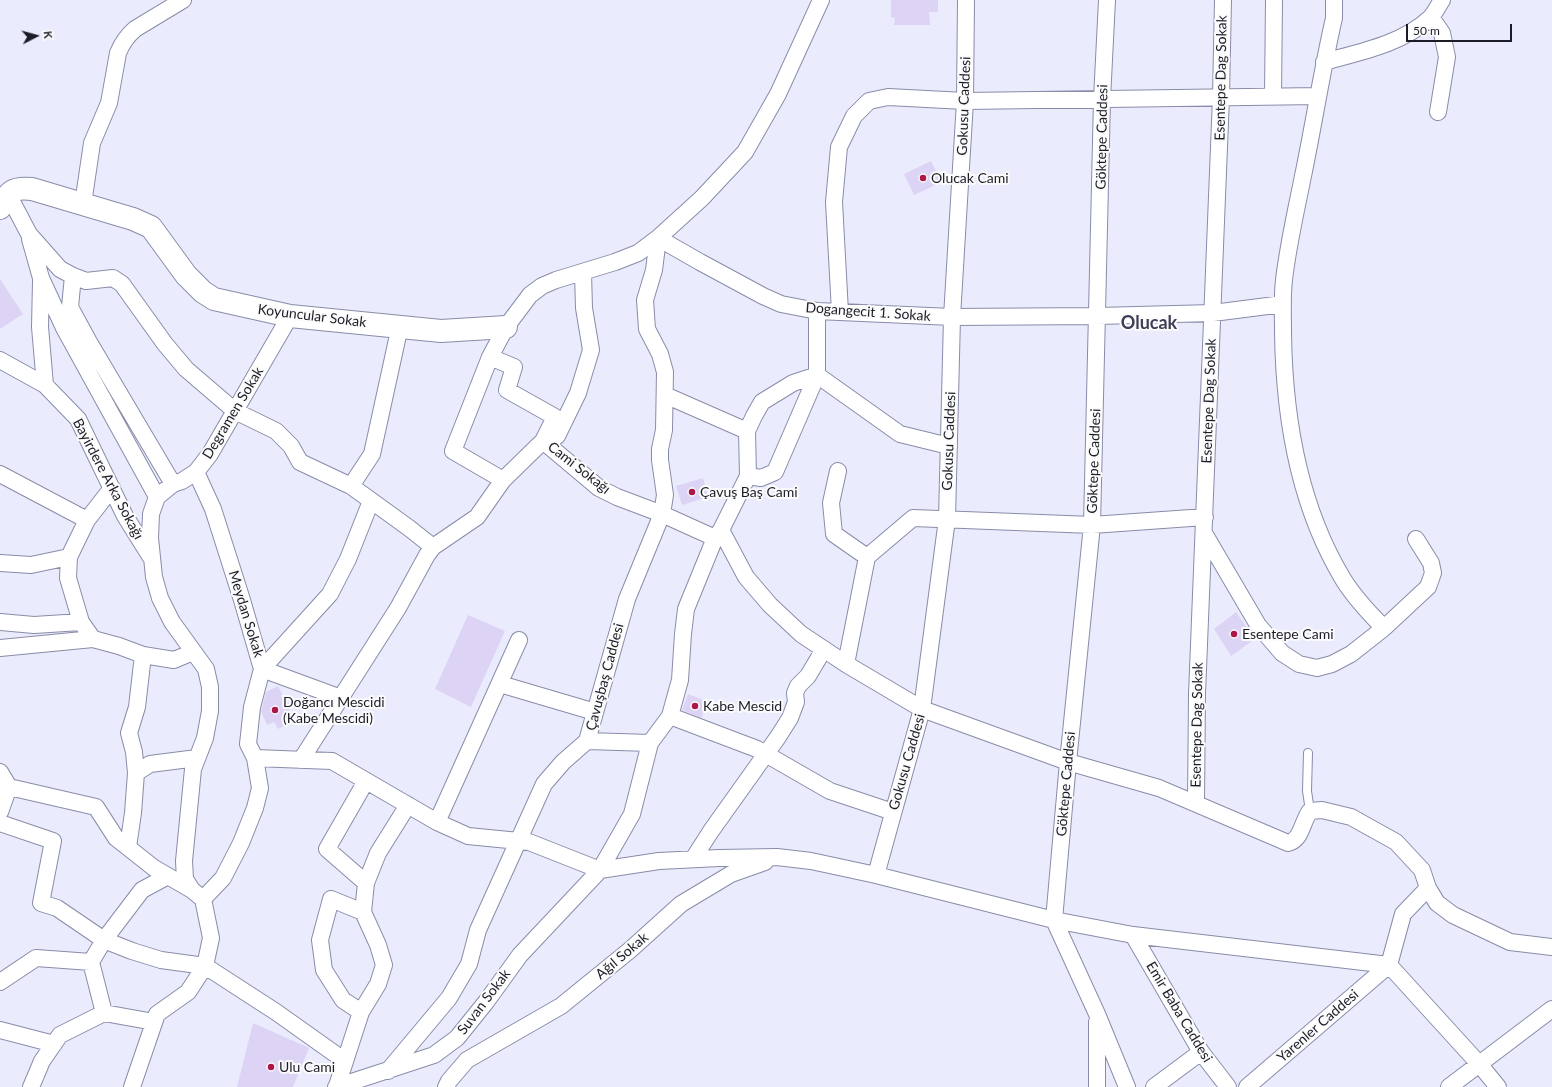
<!DOCTYPE html>
<meta charset="utf-8">
<style>
body{margin:0}
#map{position:relative;width:1552px;height:1087px;overflow:hidden;background:#eaecfe;font-family:Lato,sans-serif}
canvas{display:block}
.north{position:absolute;left:16px;top:16px;width:40px;height:40px;-webkit-text-stroke:3px #fbfbfb;paint-order:stroke;rotate:84deg;font-size:11px;font-weight:700;line-height:16px;text-align:center;color:#1b1c27}
.north::after{content:'';display:block;margin:auto;width:14px;height:18px;background:#1b1c27;clip-path:polygon(50% 0,100% 100%,50% 72%,0 100%)}
.scale{position:absolute;left:1406px;top:24px;width:106px;height:18px;box-sizing:border-box;border:2px solid #1b1c27;border-top:0;padding-left:5px;font-size:12px;line-height:14px;white-space:nowrap;color:#1b1c27;-webkit-text-stroke:3px #fbfbfb;paint-order:stroke}
</style>
<div id="map">
<canvas width="1552" height="1087"></canvas>
<div class="north">K</div>
<div class="scale">50 m</div>
</div>
<script>
const ctx = document.querySelector('canvas').getContext('2d');
ctx.lineJoin = 'round';
function fillPath(path, color) { ctx.fillStyle = color; ctx.fill(path, 'evenodd'); }
function trace(path, color, width, dash) { ctx.strokeStyle = color; ctx.lineWidth = width; ctx.lineCap = dash ? 'butt' : 'round'; ctx.setLineDash(dash || []); ctx.stroke(path); }
function label(font, color, halo, rows, align = 'center') {
  ctx.font = font + ' Lato,sans-serif'; ctx.lineWidth = 4; ctx.setLineDash([]); ctx.textBaseline = 'middle'; ctx.strokeStyle = halo; ctx.fillStyle = color; for (const [text, x, y, turn = 0] of rows) {
    ctx.save(); ctx.translate(x, y); ctx.rotate((+turn || 0) * Math.PI / 180); ctx.textAlign = isNaN(turn) ? turn : align; if (halo) ctx.strokeText(text, 0, 0); ctx.fillText(text, 0, 0); ctx.restore();
  }
}
const building = new Path2D(`
 M 891,0 L 938,0 L 938,12 L 929,12 L 930,25 L 894,25 L 895,18 L 891,17 Z
 M 931,161 L 942,182 L 914,195 L 904,174 Z
 M 0,279 L 23,314 L 0,329 Z
 M 703,478 L 708,497 L 682,505 L 676,486 Z
 M 1236,612 L 1255,639 L 1231,656 L 1214,629 Z
 M 468,615 L 505,631 L 471,707 L 435,689 Z
 M 278,686 L 282,693 L 281,697 L 288,702 L 290,706 L 288,714 L 292,722 L 278,729 L 274,722 L 267,725 L 261,711 L 266,692 Z
 M 688,694 L 708,702 L 701,718 L 682,710 Z
 M 253,1023 L 309,1048 L 293,1087 L 237,1087 Z`);
const lane = new Path2D(`
 M 1308,753 L 1307,791 L 1310,811`);
const street = new Path2D(`
 M 1107,0 L 1102,99 L 1092,525 L 1068,762 L 1054,920 L 1097,1014 L 1127,1087
 M 1334,0 L 1334,18 C 1322,70 1314,123 1303,176 C 1296,211 1288,245 1284,280 C 1282,297 1283,314 1283,332 C 1284,416 1299,506 1343,579 C 1354,597 1369,613 1384,628
 M 1431,17 L 1442,33 L 1447,57 L 1438,112
 M 1324,62 C 1360,52 1402,44 1430,18 C 1435,13 1438,6 1442,0
 M 1273,96 L 1274,0
 M 8,194 L 29,234 L 60,269 L 73,276 L 86,281 L 113,278 L 122,284 L 165,344 L 186,369 L 235,411 L 276,431 L 291,446 L 300,462 L 351,486 L 409,528 L 433,547
 M 83,204 L 92,143 L 109,103 L 118,53 C 122,43 127,36 135,29 L 183,0
 M 30,239 L 41,278 L 64,328 L 157,497
 M 73,276 L 70,307 L 89,342 L 173,484
 M 41,281 L 40,327 L 45,385
 M 840,312 L 834,202 L 839,147 L 854,116 L 869,101 L 888,97 L 965,101 L 1318,96
 M 490,357 L 514,367 L 507,390 L 555,417 L 543,441 L 599,488 L 617,497 L 662,514 L 715,538
 M 0,360 L 45,385 L 78,419 L 125,516 L 150,556
 M 665,395 L 747,431
 M 557,436 L 578,393 L 591,350 L 584,308 L 583,273
 M 838,471 L 831,503 L 834,534 L 867,557
 M 196,472 L 213,509 L 242,600 L 262,669 L 252,707 L 248,744 L 255,758
 M 0,474 L 87,520
 M 748,476 L 747,431 L 754,416 L 762,402 L 793,383 L 817,375 L 900,434 L 949,446
 M 503,480 L 453,451 L 490,357 L 506,327 L 530,295 L 542,286 L 556,280 L 615,262 L 638,253 L 658,238 L 702,198 L 745,152 L 778,94 L 821,0
 M 351,486 L 372,454 L 400,326
 M 112,488 L 87,520 L 69,557 L 68,578 L 81,622 L 93,639 L 119,646 L 143,655 L 174,660 L 193,652
 M 721,530 L 746,577 L 770,605 L 801,634 L 846,664 L 922,709 L 1068,762 L 1159,788 L 1288,843 C 1302,840 1302,821 1310,811 L 1322,810 L 1351,817 L 1396,842 L 1422,870 L 1428,888 L 1437,903 L 1453,915 L 1510,942 L 1552,947
 M 1204,533 L 1258,625 L 1282,653 L 1299,664 L 1317,668 L 1332,664 L 1351,654 L 1384,628 L 1428,587 L 1433,573 L 1431,563 L 1416,539
 M 0,563 L 31,565 L 69,557
 M 0,622 L 34,625 L 81,622
 M 0,648 L 93,639
 M 846,664 L 867,557 L 913,518 L 1092,525 L 1205,517
 M 500,684 L 595,712
 M 341,698 L 262,669 L 330,594 L 348,559 L 371,501
 M 670,716 L 757,749 L 830,791 L 893,812
 M 587,741 L 650,743
 M 301,760 L 398,608 L 427,555 L 433,547 L 477,517 L 503,480 L 543,441
 M 0,772 L 9,787 L 96,807 L 116,838 L 154,868 L 192,890
 M 136,773 L 150,764 L 197,758
 M 366,781 L 327,849 L 366,883
 M 1196,803 L 1197,694 L 1221,97 L 1223,0
 M 0,812 L 9,787
 M 437,822 L 519,640
 M 0,823 L 53,841 L 41,903 L 57,908 L 104,940 L 132,951 L 161,960 L 205,966 L 276,1012 L 345,1061
 M 128,847 L 133,813 L 136,773 L 134,752 L 129,733 L 137,707 L 143,655
 M 693,859 L 711,831 L 778,737 L 790,718 L 796,702 L 795,693 L 798,686 L 808,676 L 824,649
 M 876,875 L 922,709 L 947,519 L 952,317 L 965,101 L 966,0
 M 203,899 L 192,890 L 185,879 L 184,861 L 193,769 L 205,738 L 210,711 L 210,687 L 206,669 L 172,622 L 160,598 L 154,577 L 150,538 L 151,514 L 157,497 L 173,484 L 182,481 L 196,472 L 210,454 L 290,316
 M 1133,935 L 1201,1052 L 1228,1087
 M 0,982 L 36,958 L 91,962
 M 361,1012 L 343,1000 L 324,970 L 320,940 L 331,899 L 363,912
 M 104,1013 L 91,962 L 104,940 L 142,890 L 168,876
 M 1097,1022 L 1097,1087
 M 0,1030 L 54,1044
 M 388,1071 L 449,998 L 469,964 L 478,930 L 544,784 L 563,762 L 587,741 L 627,599 L 662,514 L 665,495 L 660,460 L 660,449 L 664,430 L 665,372 L 660,354 L 647,329 L 645,300 L 654,270 L 658,238 L 700,262 L 763,296 L 781,304 L 817,311 L 952,317 L 1098,316 L 1213,313 L 1283,304
 M 337,1086 L 361,1012 L 378,984 L 384,965 L 378,945 L 363,912 L 366,883 L 378,853 L 408,805
 M 31,1087 L 42,1061 L 60,1035 L 104,1013 L 154,1022
 M 132,1087 L 157,1014 L 188,992 L 205,966 L 211,938 L 203,899 L 223,878 L 241,843 L 255,808 L 260,788 L 255,758 L 332,761 L 437,822 L 468,836 L 529,842 L 600,870 L 659,861 L 719,858 L 777,857 L 811,861 L 876,875 L 1054,920 L 1133,935 L 1389,965 L 1480,1065 L 1498,1087
 M 336,1087 L 434,1055 L 457,1038 L 486,1002 L 520,955 L 600,870 L 632,814 L 650,743 L 670,716 L 680,680 L 683,634 L 686,609 L 715,538 L 721,530 L 748,476 L 761,478 L 775,472 L 817,375 L 817,311
 M 446,1087 L 449,1081 L 467,1060 L 561,1006 L 630,950 L 681,904 L 731,874 L 765,862
 M 1154,1087 L 1201,1052
 M 1247,1087 L 1389,965 L 1403,914 L 1428,888
 M 1449,1087 L 1552,1009`);
const secondary = new Path2D(`
 M 0,208 C 10,191 12,187 32,189 L 133,219 L 151,227 L 186,275 L 203,292 L 214,299 L 290,316 L 441,331 L 506,327`);
const markers = [
 [923,178,4,"#ab1747"],
 [692,492,4,"#ab1747"],
 [1234,634,4,"#ab1747"],
 [695,706,4,"#ab1747"],
 [275,710,4,"#ab1747"],
 [271,1067,4,"#ab1747"]
];
const streetNames = [
 ["Esentepe Dag Sokak",1221,78,-89],
 ["Gokusu Caddesi",964,106,-88],
 ["Göktepe Caddesi",1102,137,-89],
 ["Dogangecit 1. Sokak",868,312,4],
 ["Koyuncular Sokak",312,316,7],
 ["Esentepe Dag Sokak",1209,401,-88],
 ["Degramen Sokak",233,413,-59],
 ["Gokusu Caddesi",949,441,-88],
 ["Göktepe Caddesi",1094,461,-88],
 ["Cami Sokağı",579,468,38],
 ["Bayirdere Arka Sokağı",108,479,62],
 ["Meydan Sokak",246,614,73],
 ["Çavuşbaş Caddesi",605,677,-75],
 ["Esentepe Dag Sokak",1197,725,-89],
 ["Gokusu Caddesi",907,762,-74],
 ["Göktepe Caddesi",1066,784,-85],
 ["Ağıl Sokak",622,956,-40],
 ["Suvan Sokak",484,1002,-53],
 ["Emir Baba Caddesi",1179,1012,59],
 ["Yarenler Caddesi",1318,1026,-41]
];
const poiNames = [
 ["Olucak Cami",931,178],
 ["Çavuş Baş Cami",700,492],
 ["Esentepe Cami",1242,634],
 ["Doğancı Mescidi",283,702],
 ["(Kabe Mescidi)",283,718],
 ["Kabe Mescid",703,706],
 ["Ulu Cami",279,1067]
];
const districtNames = [
 ["Olucak",1149,323]
];
fillPath(building, '#dcd3f5');
trace(lane, '#898ca8', 10);
trace(street, '#898ca8', 18);
trace(secondary, '#898ca8', 24);
trace(lane, '#fff', 8);
trace(street, '#fff', 16);
trace(secondary, '#fff', 22);
for (const [x, y, r, color] of markers) { const dot = new Path2D(); dot.arc(x, y, r, 0, 2 * Math.PI); ctx.fillStyle = color; ctx.fill(dot); trace(dot, '#fbfbfb', 1.5); }
label('14px', '#1b1c27', '#fbfbfb', streetNames);
label('14px', '#1b1c27', '#fbfbfb', poiNames, 'left');
label('bold 18px', '#3d3f57', '#fbfbfb', districtNames);
</script>
